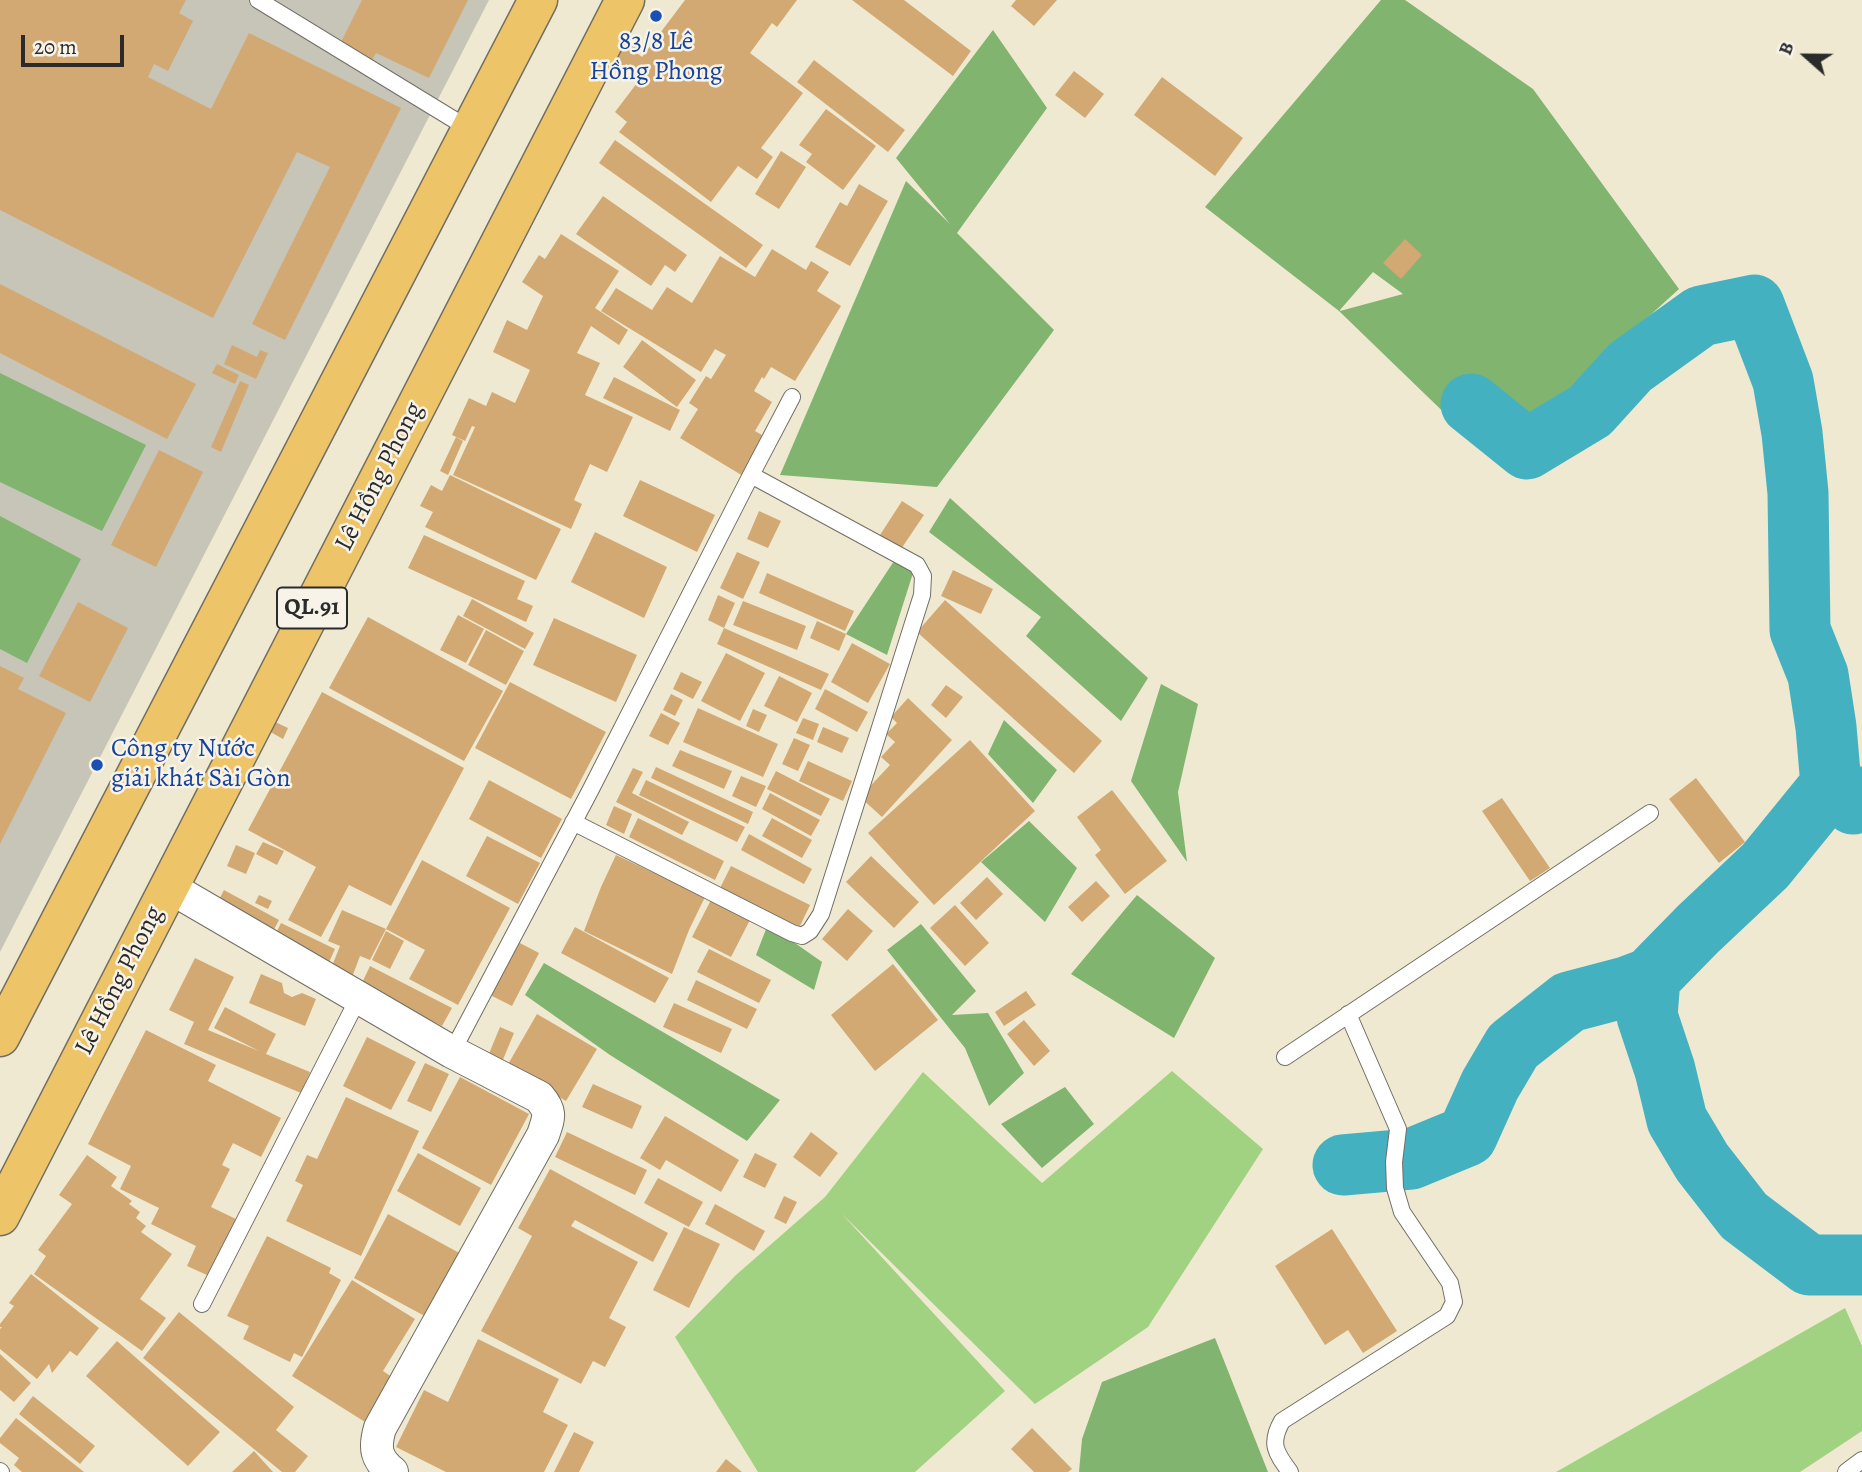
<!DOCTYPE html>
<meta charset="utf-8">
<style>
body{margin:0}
#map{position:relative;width:1862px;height:1472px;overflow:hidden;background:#f0e9d1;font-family:Alegreya,serif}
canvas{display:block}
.north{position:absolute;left:1771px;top:21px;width:70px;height:70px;-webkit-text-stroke:5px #f7f3e8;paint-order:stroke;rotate:291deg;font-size:19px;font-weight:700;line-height:28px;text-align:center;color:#2b2b2b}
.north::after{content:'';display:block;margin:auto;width:24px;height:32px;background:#2b2b2b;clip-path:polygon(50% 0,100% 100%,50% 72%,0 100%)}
.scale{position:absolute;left:21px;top:35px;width:103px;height:32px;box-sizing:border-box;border:4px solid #2b2b2b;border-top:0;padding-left:9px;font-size:21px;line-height:24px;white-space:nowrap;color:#2b2b2b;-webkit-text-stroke:5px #f7f3e8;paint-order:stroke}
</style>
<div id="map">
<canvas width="1862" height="1472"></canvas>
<div class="north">B</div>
<div class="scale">20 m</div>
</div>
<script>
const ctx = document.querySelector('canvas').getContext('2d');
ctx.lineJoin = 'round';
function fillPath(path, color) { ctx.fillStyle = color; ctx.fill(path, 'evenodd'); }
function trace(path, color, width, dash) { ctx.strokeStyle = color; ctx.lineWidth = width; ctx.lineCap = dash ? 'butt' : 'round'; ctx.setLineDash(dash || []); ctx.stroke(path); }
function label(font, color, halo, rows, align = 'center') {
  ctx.font = font + ' Alegreya,serif'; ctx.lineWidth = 5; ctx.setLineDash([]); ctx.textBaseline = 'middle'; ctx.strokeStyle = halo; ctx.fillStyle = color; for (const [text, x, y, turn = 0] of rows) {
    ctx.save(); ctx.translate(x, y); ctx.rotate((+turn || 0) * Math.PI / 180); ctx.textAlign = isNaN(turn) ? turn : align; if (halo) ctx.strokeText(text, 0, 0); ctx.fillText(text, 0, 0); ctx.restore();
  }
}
const industrial = new Path2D(`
 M 0,0 L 489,0 L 0,952 Z`);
const green = new Path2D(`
 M 1172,1071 L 1263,1149 L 1148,1327 L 1035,1404 L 842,1214 L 1005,1391 L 915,1472 L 758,1472 L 675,1337 L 736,1275 L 825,1197 L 923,1072 L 1042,1183 Z
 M 1845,1308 L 1862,1346 L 1862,1431 L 1800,1472 L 1556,1472 Z`);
const forest = new Path2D(`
 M 1381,0 L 1405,0 L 1533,89 L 1679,289 L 1492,459 L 1339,311 L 1205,207 ZM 1373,272 L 1403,294 L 1340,311 L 1340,310 Z
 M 993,30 L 1047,108 L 957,233 L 1054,330 L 937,487 L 780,475 L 906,181 L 950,224 L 896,158 Z
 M 0,373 L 146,445 L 102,531 L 0,482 Z
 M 950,498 L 1148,678 L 1121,721 L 1026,636 L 1041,617 L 929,532 Z
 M 0,516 L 81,559 L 27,663 L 0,649 Z
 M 896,558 L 913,573 L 887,655 L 846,634 Z
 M 1161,684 L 1198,704 L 1178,792 L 1187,862 L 1131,781 Z
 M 1004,720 L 1057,770 L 1033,803 L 988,754 Z
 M 1029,821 L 1077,868 L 1045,922 L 981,862 Z
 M 1137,895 L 1215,958 L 1174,1038 L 1071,974 Z
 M 768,924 L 822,962 L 814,990 L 756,955 Z
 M 921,924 L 976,991 L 952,1015 L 988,1013 L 1024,1073 L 989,1106 L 965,1048 L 887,950 Z
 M 544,963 L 780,1100 L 747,1141 L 610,1055 L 525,995 Z
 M 1065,1087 L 1094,1124 L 1042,1168 L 1001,1124 Z
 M 1215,1338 L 1268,1472 L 1079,1472 L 1082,1439 L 1102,1382 Z`);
const river = new Path2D(`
 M 1471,404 L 1527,449 L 1590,411 L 1630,367 L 1701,316 L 1754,305 L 1783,381 L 1792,433 L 1798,493 L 1800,630 L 1818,675 L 1826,727 L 1831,785 L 1853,804 L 1862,797
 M 1831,785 L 1765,866 L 1698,929 L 1650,978 L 1647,1016 L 1665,1070 L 1677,1120 L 1702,1162 L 1744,1216 L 1809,1265 L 1862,1265
 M 1343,1165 L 1411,1159 L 1467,1136 L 1490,1085 L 1513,1046 L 1569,1002 L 1626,987 L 1650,978`);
const building = new Path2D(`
 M 0,0 L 186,0 L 179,13 L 193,21 L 168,71 L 154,64 L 148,77 L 211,109 L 249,33 L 401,108 L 285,340 L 252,324 L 330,167 L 297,152 L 213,318 L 0,210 Z
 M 362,0 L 468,0 L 429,78 L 376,53 L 371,62 L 339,46 Z
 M 685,0 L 797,0 L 777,27 L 772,23 L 750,53 L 803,93 L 761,148 L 773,157 L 757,179 L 738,166 L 711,202 L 619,132 L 627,122 L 615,112 L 640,79 L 602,50 L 619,27 L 642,45 L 637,53 L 642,57 Z
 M 852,0 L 904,0 L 971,51 L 953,76 Z
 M 1016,0 L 1057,0 L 1034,26 L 1011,6 Z
 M 814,60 L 905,130 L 888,152 L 797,82 Z
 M 1074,71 L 1104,94 L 1085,118 L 1055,95 Z
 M 1162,77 L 1243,138 L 1215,176 L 1134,115 Z
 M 826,109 L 876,146 L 843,190 L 806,162 L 812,154 L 799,145 Z
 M 615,140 L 763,245 L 746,268 L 599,163 Z
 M 781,151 L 806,167 L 779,209 L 755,194 Z
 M 859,184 L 888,201 L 850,266 L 815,247 L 840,202 L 847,206 Z
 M 603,196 L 687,255 L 675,272 L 665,265 L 651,286 L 576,234 Z
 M 561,234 L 619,271 L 595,308 L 628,330 L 619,345 L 591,326 L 577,353 L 600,363 L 585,395 L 633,417 L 607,472 L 590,464 L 574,500 L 582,504 L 571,529 L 453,475 L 475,427 L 472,426 L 465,441 L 452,435 L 469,398 L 486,406 L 492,392 L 515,403 L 530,370 L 493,352 L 507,320 L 527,330 L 543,296 L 522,282 L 539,255 L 545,259 Z
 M 1405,239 L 1422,255 L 1401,279 L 1383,263 Z
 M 772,249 L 806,270 L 811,261 L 829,272 L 817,291 L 841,306 L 795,381 L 771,367 L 764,379 L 762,377 L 754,391 L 772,402 L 755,431 L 767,438 L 743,476 L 680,438 L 698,409 L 689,403 L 706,376 L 711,379 L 726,355 L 715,349 L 701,372 L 601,311 L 616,288 L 652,310 L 667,287 L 692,303 L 720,256 L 755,277 Z
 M 0,284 L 196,384 L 167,439 L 0,353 Z
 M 642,340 L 696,380 L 677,407 L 623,367 Z
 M 232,345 L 257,357 L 260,350 L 268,353 L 256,379 L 224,364 Z
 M 217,364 L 239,375 L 235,384 L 212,373 Z
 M 614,377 L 680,410 L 670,431 L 603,398 Z
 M 240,381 L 249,385 L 221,452 L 211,447 Z
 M 456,437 L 463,441 L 448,475 L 440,471 Z
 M 159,450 L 203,472 L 156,567 L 111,545 Z
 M 450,475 L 561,529 L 536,580 L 425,527 L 433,512 L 420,506 L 431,485 L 442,491 Z
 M 640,480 L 715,515 L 697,552 L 623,516 Z
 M 902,501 L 924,515 L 901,549 L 880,535 Z
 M 759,511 L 781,521 L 768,548 L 747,539 Z
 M 595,532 L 667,567 L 644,618 L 571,582 Z
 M 424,535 L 525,581 L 517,599 L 533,606 L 526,622 L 408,568 Z
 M 737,552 L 760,562 L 743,599 L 720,588 Z
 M 953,570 L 993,589 L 981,614 L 941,596 Z
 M 767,573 L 854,611 L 845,631 L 759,593 Z
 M 718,595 L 735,603 L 724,628 L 829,674 L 821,690 L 717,644 L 724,628 L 708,620 Z
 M 472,599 L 534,633 L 525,649 L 463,616 Z
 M 945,600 L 1102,741 L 1074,773 L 917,632 Z
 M 743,601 L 806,626 L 797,650 L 733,625 Z
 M 78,602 L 128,628 L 90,702 L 39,676 Z
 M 458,615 L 484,629 L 466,663 L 440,650 Z
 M 368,617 L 503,691 L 464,761 L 329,688 Z
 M 554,618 L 637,655 L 616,702 L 533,665 Z
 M 817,621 L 846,634 L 839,651 L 810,638 Z
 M 486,630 L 524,651 L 506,685 L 468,665 Z
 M 852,643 L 890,664 L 868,703 L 831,682 Z
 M 726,653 L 765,673 L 740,721 L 701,701 Z
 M 0,666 L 24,678 L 18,689 L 66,713 L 0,844 Z
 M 681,672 L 702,682 L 693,699 L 673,689 Z
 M 779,676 L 812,693 L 797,722 L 764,706 Z
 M 510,682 L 606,732 L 571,799 L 475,748 Z
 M 946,685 L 963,697 L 946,718 L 931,705 Z
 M 825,689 L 868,712 L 857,732 L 815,709 Z
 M 322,692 L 464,768 L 391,906 L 349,885 L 321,937 L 288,920 L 316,867 L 248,830 Z
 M 671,694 L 683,700 L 675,716 L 663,710 Z
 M 908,698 L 952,740 L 882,817 L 860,797 L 890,765 L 881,757 L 895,742 L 886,734 L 897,723 L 891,717 Z
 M 698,708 L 778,744 L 763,777 L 683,742 Z
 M 753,709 L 767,715 L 759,732 L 746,726 Z
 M 661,713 L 680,723 L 668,745 L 649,736 Z
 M 803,718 L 819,724 L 813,740 L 796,733 Z
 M 271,720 L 288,728 L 283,739 L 267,730 Z
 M 823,727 L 849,738 L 842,753 L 817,742 Z
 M 794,738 L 810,745 L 798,771 L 782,764 Z
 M 970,740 L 1035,811 L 934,905 L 868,833 Z
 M 680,750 L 732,771 L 724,789 L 672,766 Z
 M 808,761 L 852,781 L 843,801 L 799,781 Z
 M 656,767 L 753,812 L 748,824 L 651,778 Z
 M 633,768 L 643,772 L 632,793 L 689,822 L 682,835 L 616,802 Z
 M 776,771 L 830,799 L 821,816 L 767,789 Z
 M 741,776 L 766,786 L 756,807 L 732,796 Z
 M 1696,778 L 1745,842 L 1719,863 L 1669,799 Z
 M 489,780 L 562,819 L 541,858 L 469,819 Z
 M 646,780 L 745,827 L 737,842 L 639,795 Z
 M 1112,790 L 1167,861 L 1125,894 L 1095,855 L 1101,850 L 1077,817 Z
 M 770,793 L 820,820 L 811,836 L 762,809 Z
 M 1502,798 L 1550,868 L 1530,881 L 1482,811 Z
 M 614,806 L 632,814 L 624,834 L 606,825 Z
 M 638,818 L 724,861 L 715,880 L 629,837 Z
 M 772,818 L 812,840 L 802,858 L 762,836 Z
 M 749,834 L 812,869 L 804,884 L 741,850 Z
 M 487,836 L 540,863 L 518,904 L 466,876 Z
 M 263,842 L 284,851 L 277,865 L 256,854 Z
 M 236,845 L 255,853 L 246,874 L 227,866 Z
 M 616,855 L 705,897 L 689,930 L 672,974 L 584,931 L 601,887 Z
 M 871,856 L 919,902 L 894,928 L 846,882 Z
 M 422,860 L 510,908 L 458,1005 L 409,979 L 425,950 L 386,929 Z
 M 731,866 L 810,905 L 799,928 L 720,888 Z
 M 987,877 L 1003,894 L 976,920 L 960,903 Z
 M 1096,881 L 1110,896 L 1082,922 L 1068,907 Z
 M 224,890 L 279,920 L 268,941 L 213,911 Z
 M 259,895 L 272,901 L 268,909 L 255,903 Z
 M 713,896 L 752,916 L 731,957 L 692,937 Z
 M 955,905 L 989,943 L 965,966 L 930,928 Z
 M 848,909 L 873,931 L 847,961 L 822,939 Z
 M 342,910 L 386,929 L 370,960 L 360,956 L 351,980 L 330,971 L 340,946 L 328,941 Z
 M 281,923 L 335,949 L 325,971 L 270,945 Z
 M 575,927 L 669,978 L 655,1003 L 561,953 Z
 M 386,931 L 404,941 L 390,969 L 372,960 Z
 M 516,941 L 539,953 L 512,1006 L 488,994 Z
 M 709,949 L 771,980 L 759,1003 L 697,972 Z
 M 195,958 L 234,977 L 208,1030 L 259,1051 L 214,1028 L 225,1007 L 276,1034 L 266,1054 L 310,1072 L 301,1093 L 184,1044 L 194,1022 L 169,1010 Z
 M 893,964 L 938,1020 L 875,1071 L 831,1015 Z
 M 370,966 L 452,1008 L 442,1026 L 361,985 Z
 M 261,974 L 282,983 L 284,993 L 292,997 L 302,993 L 316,999 L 305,1026 L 249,1003 Z
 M 696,980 L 757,1009 L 747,1029 L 687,1000 Z
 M 1026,991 L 1036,1005 L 1004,1026 L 995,1012 Z
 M 674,1003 L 732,1029 L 721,1053 L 663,1027 Z
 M 537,1014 L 597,1049 L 566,1101 L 507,1066 Z
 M 1024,1020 L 1050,1051 L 1034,1066 L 1007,1034 Z
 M 500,1027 L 514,1033 L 502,1062 L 488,1056 Z
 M 146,1030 L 216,1065 L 208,1081 L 281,1118 L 261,1157 L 233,1143 L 222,1165 L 230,1169 L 211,1207 L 238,1220 L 209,1276 L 187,1266 L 196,1246 L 151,1224 L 159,1208 L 120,1189 L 131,1166 L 88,1144 Z
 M 367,1037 L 416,1062 L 391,1110 L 343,1086 Z
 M 425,1063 L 449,1074 L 431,1112 L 407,1101 Z
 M 460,1077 L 529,1114 L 491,1185 L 422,1148 Z
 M 593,1084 L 642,1106 L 632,1129 L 582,1107 Z
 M 346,1097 L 419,1131 L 361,1256 L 286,1221 L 303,1185 L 295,1181 L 307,1155 L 317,1159 Z
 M 665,1116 L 739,1160 L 721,1192 L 666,1160 L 660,1170 L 640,1158 Z
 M 567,1132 L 647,1170 L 635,1195 L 555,1157 Z
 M 811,1132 L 838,1153 L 820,1177 L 793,1157 Z
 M 418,1153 L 481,1188 L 460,1226 L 397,1191 Z
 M 755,1153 L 777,1164 L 765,1188 L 743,1177 Z
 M 87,1155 L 117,1177 L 111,1186 L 132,1201 L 129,1204 L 140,1212 L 136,1218 L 146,1226 L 141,1232 L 172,1254 L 140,1299 L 166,1318 L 142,1351 L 34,1274 L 46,1256 L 38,1250 L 72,1204 L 59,1195 Z
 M 550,1169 L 668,1233 L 653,1262 L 575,1220 L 571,1226 L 638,1262 L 609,1318 L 626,1327 L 605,1367 L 593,1361 L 581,1384 L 481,1331 L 532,1236 L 518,1228 Z
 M 658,1178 L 703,1202 L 689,1227 L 644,1203 Z
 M 784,1196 L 797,1202 L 786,1224 L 774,1218 Z
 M 715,1204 L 765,1231 L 754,1251 L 705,1224 Z
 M 388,1214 L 463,1255 L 434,1321 L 354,1278 Z
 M 684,1227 L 720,1244 L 689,1308 L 653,1290 Z
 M 1332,1229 L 1397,1331 L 1363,1353 L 1348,1330 L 1325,1345 L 1275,1266 Z
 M 267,1236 L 331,1268 L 329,1273 L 341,1280 L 302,1357 L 294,1353 L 290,1362 L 243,1339 L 249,1326 L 227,1316 Z
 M 31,1274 L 99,1328 L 77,1356 L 70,1351 L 52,1373 L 49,1364 L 37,1379 L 0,1349 L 0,1329 L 2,1327 L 0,1327 L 0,1324 L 14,1306 L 9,1303 Z
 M 352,1280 L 415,1319 L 383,1371 L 392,1377 L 365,1422 L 292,1376 Z
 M 179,1312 L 294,1407 L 276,1430 L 308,1456 L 295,1472 L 282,1472 L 143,1358 Z
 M 478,1339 L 559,1379 L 543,1412 L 568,1425 L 544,1472 L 446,1472 L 396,1447 L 424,1390 L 448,1402 Z
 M 117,1341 L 220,1432 L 188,1466 L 86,1376 Z
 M 0,1354 L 31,1383 L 14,1402 L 0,1390 Z
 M 33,1396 L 95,1446 L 80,1464 L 19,1414 Z
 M 16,1418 L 84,1472 L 22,1472 L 14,1465 L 19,1458 L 0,1443 L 0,1438 Z
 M 1032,1428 L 1072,1469 L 1068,1472 L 1034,1472 L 1011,1449 Z
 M 574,1432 L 594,1442 L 579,1472 L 554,1472 Z
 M 254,1451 L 273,1472 L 232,1472 Z
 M 726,1459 L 742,1472 L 716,1472 Z`);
const service = new Path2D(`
 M 258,0 L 471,130
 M 573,822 L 792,933 L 802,936 L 810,931 L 821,914 L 922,595 L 923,576 L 917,565 L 751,475
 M 452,1052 L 590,791 L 751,475 L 792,397
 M 1285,1057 L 1650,813
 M 202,1304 L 358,999
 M 0,1471 L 1,1472
 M 1290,1472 C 1276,1453 1269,1444 1282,1421 L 1447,1316 L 1454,1302 L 1450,1283 L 1402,1212 L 1395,1188 L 1394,1162 L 1398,1129 L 1348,1014
 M 1846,1472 L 1862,1460`);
const minor = new Path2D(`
 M 169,887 L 452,1052 L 539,1097 C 552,1112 549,1117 543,1135 L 380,1428 C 374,1448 376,1459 392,1472`);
const trunk = new Path2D(`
 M 0,1037 L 538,0
 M 0,1216 L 625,0`);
const markers = [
 [656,16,7,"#1a4fb4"],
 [97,765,7,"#1a4fb4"]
];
const shields = [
 [312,608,70]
];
const shieldNames = [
 ["QL.91",312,608]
];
const transitNames = [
 ["83/8 Lê",656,43],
 ["Hồng Phong",656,73],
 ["Công ty Nước",111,750,"left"],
 ["giải khát Sài Gòn",111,780,"left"]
];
const streetNames = [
 ["Lê Hồng Phong",380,477,-63],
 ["Lê Hồng Phong",120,981,-63]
];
fillPath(industrial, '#c6c5b8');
fillPath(green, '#a1d281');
fillPath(forest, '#80b46f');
trace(river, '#44b1c1', 61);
fillPath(building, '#d2a973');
trace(service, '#706e65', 18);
trace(minor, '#706e65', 34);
trace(trunk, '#706e65', 41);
trace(service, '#fff', 16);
trace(minor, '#fff', 32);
trace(trunk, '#eec469', 38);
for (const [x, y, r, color] of markers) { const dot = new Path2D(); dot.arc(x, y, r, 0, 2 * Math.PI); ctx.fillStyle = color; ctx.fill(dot); trace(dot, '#f7f3e8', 2.5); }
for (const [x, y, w] of shields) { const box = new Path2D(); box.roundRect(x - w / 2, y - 20.5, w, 41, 5); ctx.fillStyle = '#f7f3e8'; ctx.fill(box); trace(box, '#2b2b2b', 2); }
label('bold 24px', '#2b2b2b', null, shieldNames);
label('26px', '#164399', '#f7f3e8', transitNames);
label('26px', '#2b2b2b', '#f7f3e8', streetNames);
</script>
